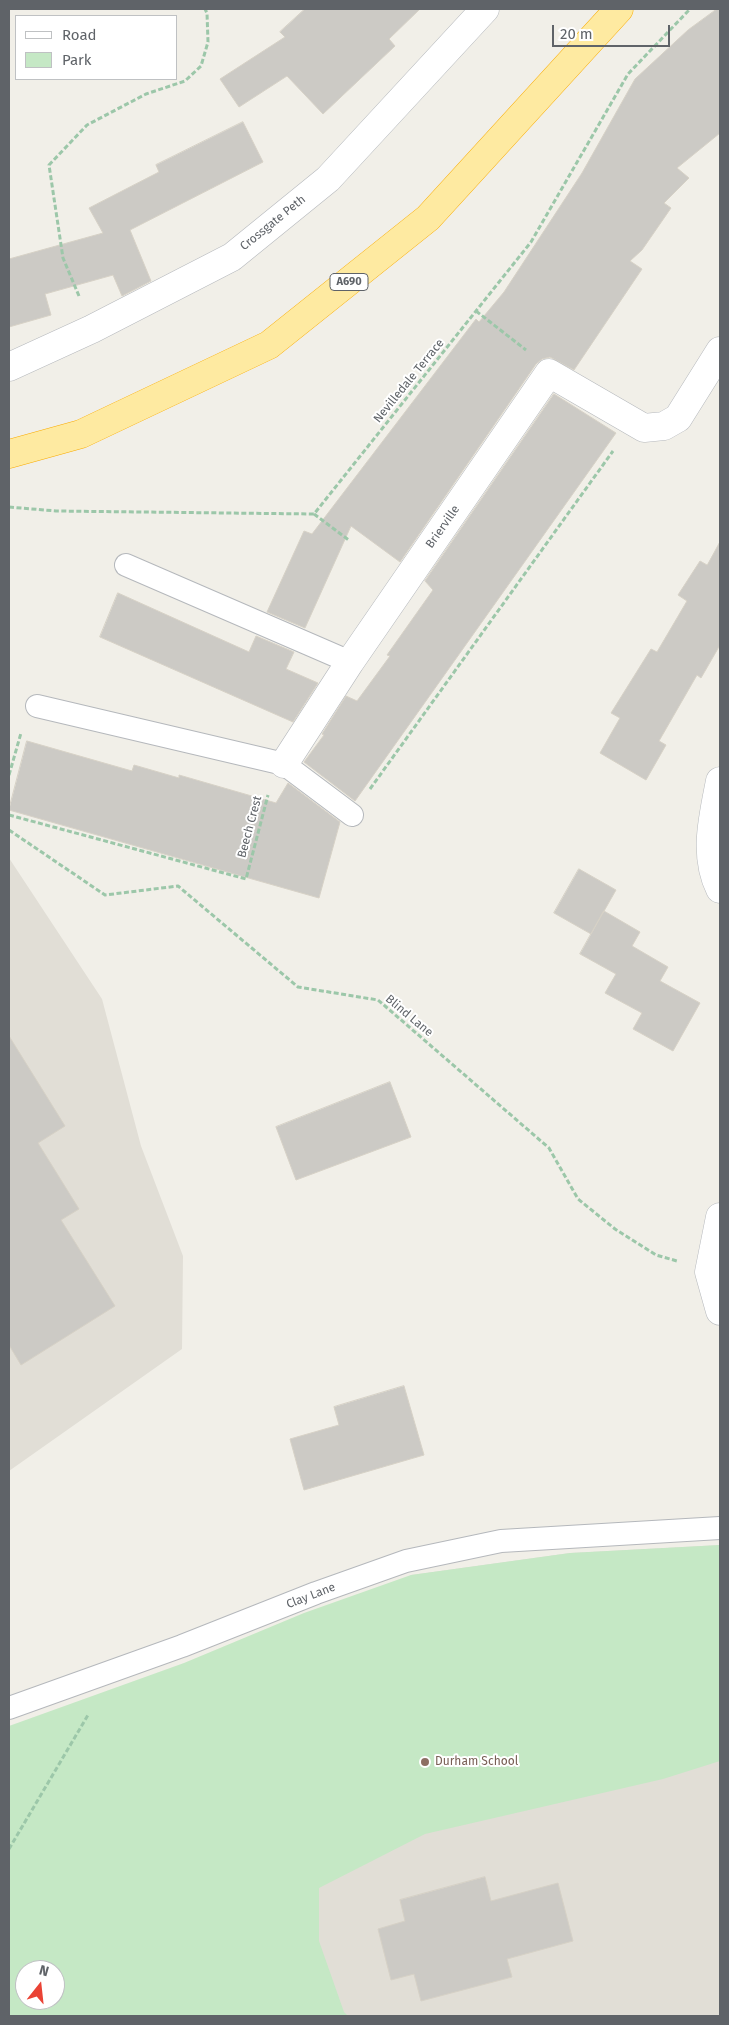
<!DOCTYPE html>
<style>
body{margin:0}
#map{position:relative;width:729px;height:2025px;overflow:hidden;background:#f1efe8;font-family:"Fira Sans",sans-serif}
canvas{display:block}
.frame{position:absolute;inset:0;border:10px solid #5f6368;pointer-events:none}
.legend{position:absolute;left:15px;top:15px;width:162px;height:65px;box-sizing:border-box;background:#fff;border:1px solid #bfc1c3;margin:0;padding:6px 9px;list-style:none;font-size:15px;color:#5f6368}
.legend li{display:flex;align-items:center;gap:10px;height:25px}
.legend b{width:25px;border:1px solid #bfc1c3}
.north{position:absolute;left:15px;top:1960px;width:50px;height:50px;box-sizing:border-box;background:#fff;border:1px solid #bfc1c3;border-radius:50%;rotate:16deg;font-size:14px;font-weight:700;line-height:20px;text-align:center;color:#5f6368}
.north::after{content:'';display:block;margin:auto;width:18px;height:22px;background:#ea4335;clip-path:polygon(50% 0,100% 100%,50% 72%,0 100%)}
.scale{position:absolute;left:552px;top:25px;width:118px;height:22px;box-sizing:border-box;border:2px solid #5f6368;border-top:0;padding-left:6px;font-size:15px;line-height:18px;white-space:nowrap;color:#5f6368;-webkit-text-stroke:4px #fff;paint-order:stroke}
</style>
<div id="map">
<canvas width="729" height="2025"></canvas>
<div class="frame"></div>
<ul class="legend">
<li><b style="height:6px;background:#fff"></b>Road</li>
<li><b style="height:14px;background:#c5e8c5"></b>Park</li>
</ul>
<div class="north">N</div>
<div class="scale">20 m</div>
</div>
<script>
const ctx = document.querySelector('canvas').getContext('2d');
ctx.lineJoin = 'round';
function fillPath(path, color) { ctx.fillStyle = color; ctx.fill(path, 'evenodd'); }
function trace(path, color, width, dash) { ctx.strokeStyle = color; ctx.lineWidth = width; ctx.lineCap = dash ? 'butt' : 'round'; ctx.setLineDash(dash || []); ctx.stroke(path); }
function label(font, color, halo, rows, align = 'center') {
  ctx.font = font + ' "Fira Sans",sans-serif'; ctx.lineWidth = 4; ctx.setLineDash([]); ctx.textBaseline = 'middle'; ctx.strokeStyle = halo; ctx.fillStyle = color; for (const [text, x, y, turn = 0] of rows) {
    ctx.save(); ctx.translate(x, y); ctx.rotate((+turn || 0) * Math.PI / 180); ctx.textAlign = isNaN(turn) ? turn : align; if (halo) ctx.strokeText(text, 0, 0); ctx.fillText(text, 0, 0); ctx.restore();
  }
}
const education = new Path2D(`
 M 9,858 L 102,999 L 141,1146 L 183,1256 L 182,1349 L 9,1471 Z
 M 720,1545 L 720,2016 L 9,2016 L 9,1922 L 411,1575 L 570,1553 ZM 25,1970 L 55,1970 L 55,2000 L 25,2000 Z`);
const green = new Path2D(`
 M 720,1545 L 720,1761 L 663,1779 L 425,1834 L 319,1888 L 319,1941 L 344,2012 L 348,2016 L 9,2016 L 9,1726 L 184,1663 L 304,1613 L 411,1575 L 570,1553 ZM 25,1970 L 55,1970 L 55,2000 L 25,2000 Z`);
const building = new Path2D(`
 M 305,9 L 420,9 L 389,39 L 395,46 L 323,114 L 287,76 L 239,107 L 220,79 L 285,37 L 280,32 Z
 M 717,9 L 720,9 L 720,133 L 677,168 L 689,178 L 664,203 L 671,208 L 642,250 L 630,261 L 642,269 L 574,370 L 550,357 L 542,359 L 536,364 L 400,562 L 351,526 L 305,628 L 267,612 L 304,531 L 312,534 L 476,319 L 479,322 L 504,292 L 582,173 L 635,79 L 688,30 Z
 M 243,122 L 263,162 L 130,230 L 151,281 L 122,296 L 113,275 L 45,294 L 51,315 L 9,327 L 9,259 L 103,233 L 89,208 L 159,172 L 156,165 Z
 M 554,394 L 616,433 L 355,801 L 304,762 L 324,735 L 322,734 L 346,696 L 357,701 L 390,656 L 387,655 L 433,590 L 425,581 Z
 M 720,542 L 720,645 L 701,678 L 697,675 L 659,741 L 666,745 L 646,780 L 600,753 L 620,718 L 611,713 L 651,649 L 657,652 L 687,601 L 678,595 L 700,561 L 707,565 Z
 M 118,593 L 249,652 L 256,636 L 294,652 L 286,669 L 318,683 L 293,722 L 100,637 Z
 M 27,741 L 132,771 L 134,765 L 179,778 L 179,775 L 276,803 L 288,783 L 340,822 L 319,898 L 9,810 Z
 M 579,869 L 616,890 L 591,934 L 554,913 Z
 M 604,911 L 640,932 L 632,946 L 668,967 L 660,981 L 700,1003 L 673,1051 L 633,1029 L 642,1013 L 605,993 L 616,974 L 580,954 Z
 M 9,1036 L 65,1126 L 38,1143 L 79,1209 L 61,1220 L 115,1306 L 21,1365 L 9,1345 Z
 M 390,1082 L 411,1137 L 296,1180 L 276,1127 Z
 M 404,1386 L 424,1455 L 304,1490 L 290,1439 L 339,1425 L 334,1407 Z
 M 485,1877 L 491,1901 L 558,1883 L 573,1941 L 507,1959 L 512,1977 L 421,2001 L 414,1974 L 391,1980 L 378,1929 L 405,1921 L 400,1900 Z`);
const path = new Path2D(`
 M 79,296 L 63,258 L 49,165 L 87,125 L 146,94 L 185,81 L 201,66 L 208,42 L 207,13 L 205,9
 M 476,311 L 526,350
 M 9,507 L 56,511 L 314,514 L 531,242 L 628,74 L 690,9
 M 314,514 L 350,541
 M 9,775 L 21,733
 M 370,789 L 613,451
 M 9,815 L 246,879 L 268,795
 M 9,830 L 105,895 L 178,886 L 298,987 L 378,1000 L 549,1148 L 578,1199 L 615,1229 L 656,1255 L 677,1261
 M 9,1849 L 88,1715`);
const service = new Path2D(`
 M 126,565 L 350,662
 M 37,706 L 284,764 L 352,815
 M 9,1708 L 182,1646 L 316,1593 L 406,1561 L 501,1541 L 720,1528`);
const minor = new Path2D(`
 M 9,367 L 92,329 L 232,257 L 328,179 L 485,9
 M 284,764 L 350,662 L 549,373 L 644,428 L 664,426 L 678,418 L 720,351
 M 720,781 C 713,817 703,855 720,889`);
const tertiary = new Path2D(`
 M 720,1217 L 709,1272 L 720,1311`);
const trunk = new Path2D(`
 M 9,454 L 81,434 L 269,345 L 428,218 L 619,9`);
const markers = [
 [425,1762,5,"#8d6e63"]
];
const shields = [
 [349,282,38]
];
const shieldNames = [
 ["A690",349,282]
];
const streetNames = [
 ["Crossgate Peth",273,223,-39],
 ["Nevilledale Terrace",409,381,-51],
 ["Brierville",443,527,-55],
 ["Beech Crest",250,827,-75],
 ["Blind Lane",409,1016,40],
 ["Clay Lane",311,1596,-21]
];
const educationNames = [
 ["Durham School",435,1762]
];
fillPath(education, '#e1ded6');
fillPath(green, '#c5e8c5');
fillPath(building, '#cccac5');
trace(building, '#d6d1c6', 1);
trace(service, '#b5b8bc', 24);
trace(minor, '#b5b8bc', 29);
trace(tertiary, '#b5b8bc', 29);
trace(trunk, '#f9ab00', 29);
trace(path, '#9cc7a9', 3, [5, 2.5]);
trace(service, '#fff', 22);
trace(minor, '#fff', 28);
trace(tertiary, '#fff', 28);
trace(trunk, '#feeaa1', 28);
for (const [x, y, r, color] of markers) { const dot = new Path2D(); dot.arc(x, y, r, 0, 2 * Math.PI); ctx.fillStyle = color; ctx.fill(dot); trace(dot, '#fff', 2); }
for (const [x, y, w] of shields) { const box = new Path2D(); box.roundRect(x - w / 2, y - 8.5, w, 17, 4); ctx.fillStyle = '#fff'; ctx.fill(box); trace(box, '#5f6368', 1); }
label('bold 11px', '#5f6368', null, shieldNames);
label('12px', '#5f6368', '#fff', streetNames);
label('12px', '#785e54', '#fff', educationNames, 'left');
</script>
